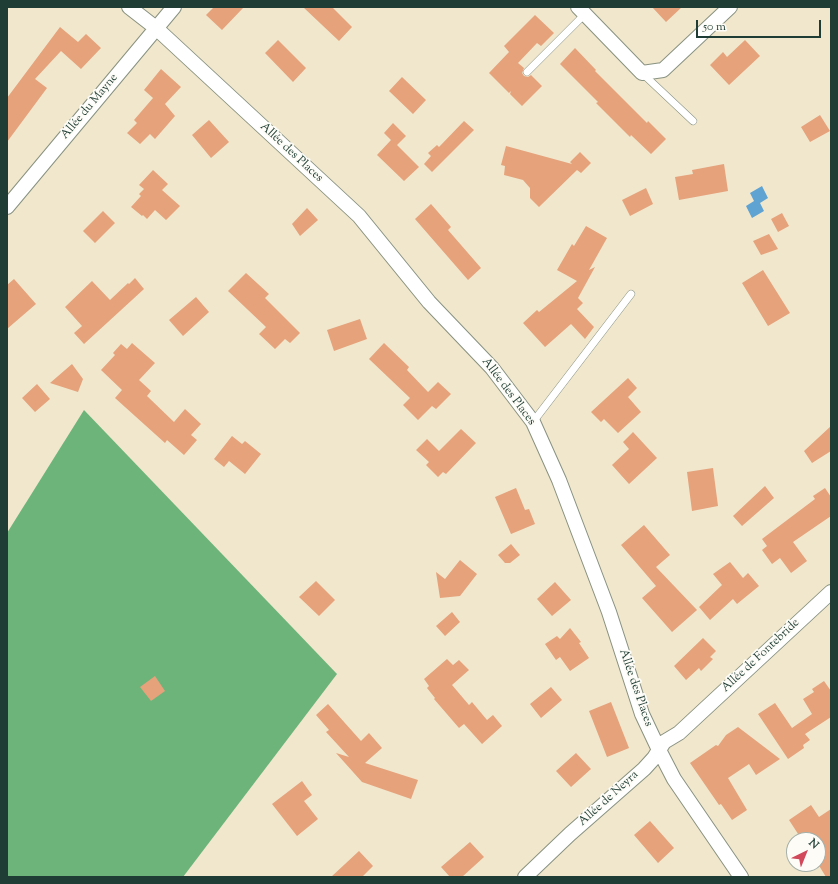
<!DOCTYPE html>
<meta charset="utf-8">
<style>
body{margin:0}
#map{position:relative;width:838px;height:884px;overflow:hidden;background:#f1e7cd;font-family:"Sorts Mill Goudy",serif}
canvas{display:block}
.frame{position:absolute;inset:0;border:8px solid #1f3d34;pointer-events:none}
.north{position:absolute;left:786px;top:832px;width:40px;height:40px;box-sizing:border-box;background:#fdfcf7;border:1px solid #a4b0a9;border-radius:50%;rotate:43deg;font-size:11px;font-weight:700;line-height:16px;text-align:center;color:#1f3d34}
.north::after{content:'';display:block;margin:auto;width:14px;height:18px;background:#d1495b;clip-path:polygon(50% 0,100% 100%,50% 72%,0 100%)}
.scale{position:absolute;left:696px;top:20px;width:125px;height:18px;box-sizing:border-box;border:2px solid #1f3d34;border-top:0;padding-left:5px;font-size:12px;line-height:14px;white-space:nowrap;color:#1f3d34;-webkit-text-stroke:3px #fdfcf7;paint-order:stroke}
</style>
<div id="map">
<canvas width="838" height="884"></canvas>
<div class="frame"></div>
<div class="north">N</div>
<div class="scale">50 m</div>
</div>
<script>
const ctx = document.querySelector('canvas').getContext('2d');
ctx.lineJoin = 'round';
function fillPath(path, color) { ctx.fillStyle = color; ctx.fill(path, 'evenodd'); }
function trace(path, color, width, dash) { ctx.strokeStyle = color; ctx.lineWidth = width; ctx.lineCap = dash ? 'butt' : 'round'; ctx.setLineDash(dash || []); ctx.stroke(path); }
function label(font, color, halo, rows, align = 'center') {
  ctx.font = font + ' "Sorts Mill Goudy",serif'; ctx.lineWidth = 3.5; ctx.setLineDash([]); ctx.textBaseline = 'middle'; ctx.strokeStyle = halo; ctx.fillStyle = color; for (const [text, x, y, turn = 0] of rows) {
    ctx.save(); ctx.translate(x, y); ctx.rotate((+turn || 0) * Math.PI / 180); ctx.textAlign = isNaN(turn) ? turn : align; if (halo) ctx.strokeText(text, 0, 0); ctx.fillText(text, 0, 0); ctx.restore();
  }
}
const forest = new Path2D(`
 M 84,410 L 337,674 L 183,877 L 7,877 L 7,533 Z`);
const water = new Path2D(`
 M 762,186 L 768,198 L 760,203 L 764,211 L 752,218 L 746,206 L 754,201 L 750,193 Z`);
const building = new Path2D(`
 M 214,7 L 244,7 L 222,30 L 206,15 Z
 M 303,7 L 332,7 L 352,27 L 339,41 Z
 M 652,7 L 682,7 L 666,22 Z
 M 535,15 L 554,33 L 541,46 L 537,43 L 518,63 L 524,68 L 522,73 L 524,76 L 528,77 L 531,75 L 542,86 L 522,106 L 510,94 L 511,91 L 509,93 L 489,73 L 509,52 L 504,46 Z
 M 60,27 L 78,42 L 86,34 L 101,48 L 81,69 L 61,51 L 35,79 L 47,88 L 7,142 L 7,98 Z
 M 278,40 L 306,68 L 293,82 L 265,53 Z
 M 745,40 L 760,56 L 729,85 L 710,65 L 723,52 L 727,57 Z
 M 575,48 L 596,70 L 595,71 L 647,123 L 648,121 L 666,139 L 651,154 L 631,135 L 630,137 L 596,103 L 598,102 L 560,64 Z
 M 161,69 L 181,87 L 165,104 L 175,116 L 155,139 L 150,134 L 140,144 L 127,133 L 137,123 L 134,120 L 153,98 L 144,90 Z
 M 402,77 L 426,100 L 413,114 L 389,91 Z
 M 820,115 L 830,131 L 810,142 L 801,127 Z
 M 209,120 L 229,142 L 211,158 L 192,135 Z
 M 464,121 L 474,130 L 432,172 L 424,164 L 431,156 L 428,153 L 437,145 L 439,147 Z
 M 393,123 L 406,136 L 397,145 L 419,167 L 404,181 L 377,155 L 391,140 L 384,133 Z
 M 506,146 L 572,164 L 570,162 L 580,152 L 591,163 L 581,173 L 577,170 L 539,207 L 530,198 L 530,188 L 523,180 L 504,175 L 505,166 L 501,165 Z
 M 724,164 L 728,191 L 679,200 L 675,177 L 693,174 L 692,170 Z
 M 153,170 L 168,184 L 162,190 L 180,206 L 166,220 L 155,210 L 147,219 L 143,215 L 142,216 L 131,207 L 141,196 L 139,194 L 144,189 L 139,185 Z
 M 646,188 L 653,204 L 630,216 L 622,200 Z
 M 431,204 L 451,227 L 448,230 L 481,268 L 468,280 L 415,219 Z
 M 307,208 L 318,220 L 300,236 L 292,224 Z
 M 103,211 L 115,223 L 95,243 L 83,231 Z
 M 782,213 L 789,226 L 778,232 L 771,219 Z
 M 586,226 L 607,238 L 589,270 L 595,267 L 578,298 L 583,303 L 577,309 L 594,327 L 585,339 L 571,324 L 545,347 L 523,323 L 537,310 L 539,312 L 577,281 L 557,270 L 572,244 L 574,246 Z
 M 769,234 L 778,249 L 761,255 L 753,241 Z
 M 763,270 L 790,313 L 768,326 L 742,283 Z
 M 246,273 L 269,294 L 265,298 L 300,333 L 290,343 L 285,339 L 275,349 L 259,334 L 266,327 L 228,291 Z
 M 135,278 L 144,289 L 84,344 L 74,333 L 82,326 L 65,307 L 92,281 L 110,300 L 128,283 L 129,284 Z
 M 14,279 L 36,304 L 7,329 L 7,285 Z
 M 196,297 L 209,312 L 183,336 L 169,320 Z
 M 360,319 L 367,339 L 334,351 L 327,330 Z
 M 132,343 L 155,363 L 139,380 L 151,391 L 147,396 L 174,422 L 185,409 L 201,424 L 191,435 L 197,440 L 184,455 L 167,440 L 165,443 L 115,398 L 122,390 L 101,370 L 115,355 L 113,353 L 121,344 L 127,349 Z
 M 384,343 L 409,367 L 407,370 L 428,392 L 438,382 L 451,394 L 436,409 L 432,406 L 418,420 L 403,405 L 410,398 L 369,359 Z
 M 72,364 L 83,379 L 78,392 L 50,383 Z
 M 628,378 L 637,388 L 628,397 L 641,412 L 618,433 L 604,419 L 601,422 L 591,412 Z
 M 37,384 L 50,399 L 35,412 L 22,398 Z
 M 831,426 L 831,451 L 812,463 L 804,451 Z
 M 461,429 L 476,443 L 446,474 L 443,472 L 438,477 L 426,465 L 429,462 L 416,450 L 427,439 L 439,451 Z
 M 633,432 L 657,458 L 629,484 L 612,465 L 629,449 L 623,442 Z
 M 232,436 L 242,444 L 245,441 L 261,454 L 245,474 L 229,461 L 224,467 L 214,459 Z
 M 713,468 L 718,506 L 692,511 L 687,472 Z
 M 765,486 L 774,498 L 742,526 L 733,516 Z
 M 516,488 L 525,510 L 529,509 L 535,524 L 511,534 L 495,497 Z
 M 825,488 L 831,497 L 831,516 L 793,542 L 807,561 L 791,573 L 780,558 L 772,564 L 762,550 L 767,546 L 762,539 L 815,499 L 813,496 Z
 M 644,525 L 670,555 L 656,567 L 697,610 L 672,632 L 642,598 L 656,586 L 621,545 Z
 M 511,544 L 520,555 L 510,563 L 505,563 L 498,555 Z
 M 460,560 L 477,574 L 460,596 L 440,598 L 436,572 L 445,579 Z
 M 730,562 L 743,578 L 748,573 L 759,586 L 737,604 L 733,599 L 710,620 L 699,607 L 722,585 L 713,574 Z
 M 316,581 L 335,600 L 319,616 L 299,597 Z
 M 555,582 L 571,600 L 552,616 L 537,599 Z
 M 452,612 L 460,622 L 445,636 L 436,626 Z
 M 570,628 L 581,642 L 579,643 L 589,658 L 570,671 L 560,657 L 556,660 L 545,644 L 557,636 L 560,639 Z
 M 703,638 L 716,651 L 710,657 L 713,659 L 701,671 L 699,668 L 686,680 L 674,666 Z
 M 447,659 L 453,665 L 459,660 L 469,670 L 452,685 L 469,705 L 472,702 L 487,720 L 493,715 L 502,726 L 482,744 L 464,724 L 459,728 L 434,699 L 435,698 L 427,688 L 429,686 L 424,679 Z
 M 155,676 L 165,691 L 151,701 L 140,687 Z
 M 824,681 L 831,691 L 831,717 L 805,734 L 810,740 L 803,745 L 804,748 L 788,759 L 758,714 L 775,703 L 792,728 L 812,714 L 803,699 L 814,692 L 812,689 Z
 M 551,687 L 562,700 L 541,718 L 530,704 Z
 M 611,702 L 629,748 L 607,757 L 589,711 Z
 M 328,704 L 361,741 L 369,733 L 382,748 L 365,763 L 418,780 L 411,799 L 362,782 L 336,753 L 349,757 L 326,732 L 329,730 L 316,715 Z
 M 738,727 L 780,759 L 756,775 L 749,764 L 728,778 L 747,810 L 732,820 L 721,804 L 719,805 L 690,763 L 716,745 L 718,746 L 726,735 Z
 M 576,753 L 591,769 L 571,787 L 556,771 Z
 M 302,781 L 312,795 L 304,801 L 318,819 L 297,836 L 272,804 Z
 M 811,805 L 819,817 L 831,809 L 831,877 L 826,877 L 818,864 L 818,840 L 802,840 L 789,820 Z
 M 650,821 L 674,848 L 658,863 L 634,835 Z
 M 470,842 L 484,857 L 462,877 L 450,877 L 441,867 Z
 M 359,851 L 373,866 L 362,877 L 331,877 Z`);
const lane = new Path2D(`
 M 527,72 L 585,14
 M 642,73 L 693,121
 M 533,422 L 631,294`);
const street = new Path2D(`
 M 129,7 L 156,28 L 359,216 L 429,302 L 492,368 L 533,422 L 559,480 L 609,612 L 642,714 L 659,750 L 674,779 L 741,877
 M 578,7 L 642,73 L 663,70 L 730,7
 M 7,207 L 174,7
 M 525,877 L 570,834 L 644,769 L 654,758 L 664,742 L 679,733 L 831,592`);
const streetNames = [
 ["Allée du Mayne",90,107,-50],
 ["Allée des Places",291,153,43],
 ["Allée des Places",508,392,53],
 ["Allée de Fontebride",761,656,-43],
 ["Allée des Places",635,688,71],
 ["Allée de Neyra",609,799,-42]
];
fillPath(forest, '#6cb47a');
fillPath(water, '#5fa3d3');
fillPath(building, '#e5a27b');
trace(lane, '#889280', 8);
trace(street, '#889280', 16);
trace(lane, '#fff', 7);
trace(street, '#fff', 14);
label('12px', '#1f3d34', '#fdfcf7', streetNames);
</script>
